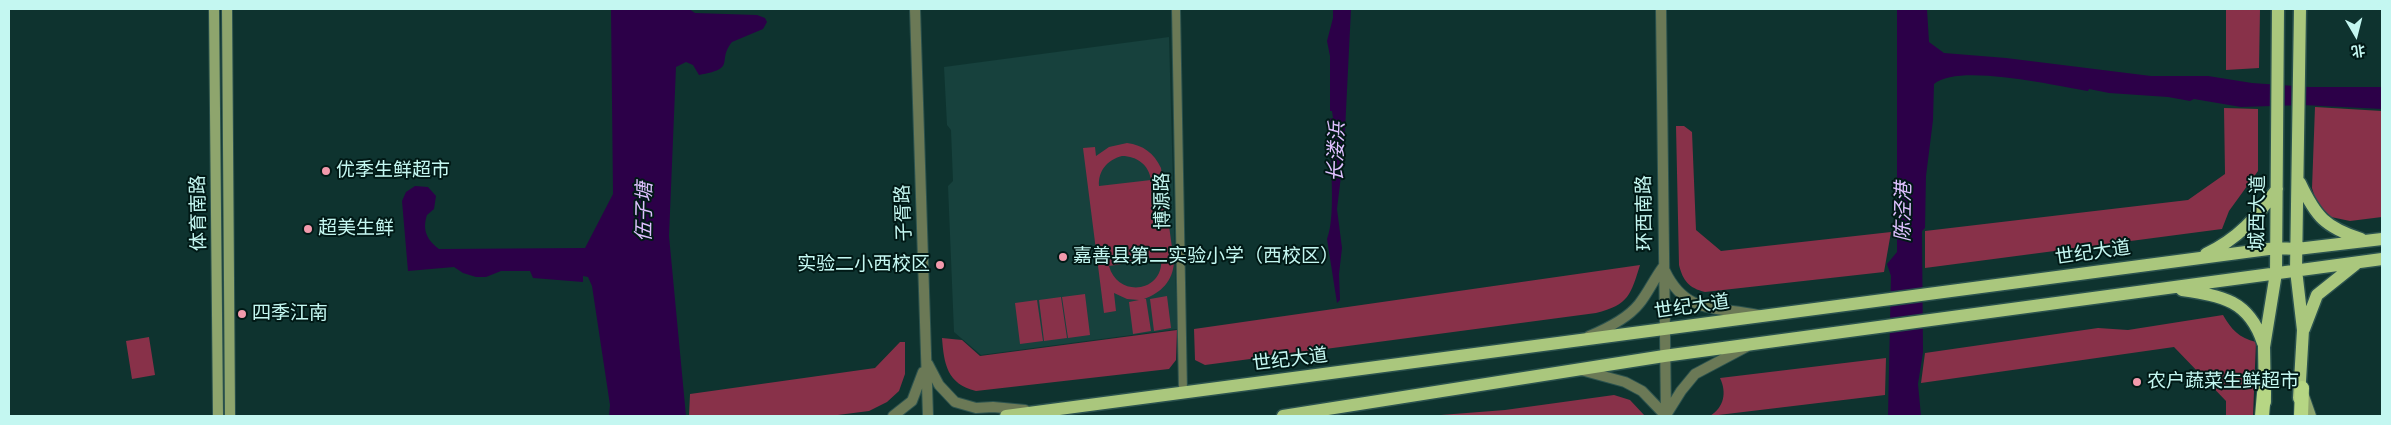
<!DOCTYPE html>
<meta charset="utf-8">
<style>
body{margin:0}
#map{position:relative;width:2391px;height:425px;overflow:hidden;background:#0e332f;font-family:Karla,"Noto Sans SC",sans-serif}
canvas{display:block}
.frame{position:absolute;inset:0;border:10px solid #c4f7f1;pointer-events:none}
.north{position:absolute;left:2331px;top:10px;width:50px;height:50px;-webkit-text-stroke:4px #011916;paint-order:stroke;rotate:172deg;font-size:14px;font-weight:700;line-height:20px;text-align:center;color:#c4f7f1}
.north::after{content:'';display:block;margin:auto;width:18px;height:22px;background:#c4f7f1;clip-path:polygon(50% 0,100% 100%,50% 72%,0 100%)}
</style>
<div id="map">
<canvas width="2391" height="425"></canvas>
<div class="frame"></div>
<div class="north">北</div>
</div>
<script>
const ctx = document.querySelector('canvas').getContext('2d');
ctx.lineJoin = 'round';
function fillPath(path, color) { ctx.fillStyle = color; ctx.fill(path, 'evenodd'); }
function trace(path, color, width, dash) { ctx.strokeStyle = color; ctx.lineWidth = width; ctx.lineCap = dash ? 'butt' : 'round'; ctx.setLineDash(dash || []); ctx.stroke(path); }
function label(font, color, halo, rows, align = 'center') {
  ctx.font = font + ' Karla,"Noto Sans SC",sans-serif'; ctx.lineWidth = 4; ctx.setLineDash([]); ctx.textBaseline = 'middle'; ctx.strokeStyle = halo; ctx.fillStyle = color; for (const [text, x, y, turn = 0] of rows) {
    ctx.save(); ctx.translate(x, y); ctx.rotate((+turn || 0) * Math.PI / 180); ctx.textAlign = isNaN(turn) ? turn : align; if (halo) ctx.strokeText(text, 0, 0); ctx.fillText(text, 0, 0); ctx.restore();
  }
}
const built = new Path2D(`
 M 1169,37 L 1177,329 L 981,355 L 954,332 L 948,186 L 953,181 L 951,130 L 947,125 L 944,67 Z`);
const green = new Path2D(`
 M 2226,9 L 2260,9 L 2259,68 L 2226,70 Z
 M 2315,107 L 2382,111 L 2382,217 L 2350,221 L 2331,217 L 2317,204 L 2312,188 Z
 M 2224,108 L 2258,109 L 2258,171 L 2229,211 L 2222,229 L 1925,268 L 1925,231 L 2188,200 L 2225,174 Z
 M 1676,126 L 1684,126 L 1692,132 L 1696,230 L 1721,251 L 1891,232 L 1884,272 L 1705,292 C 1689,288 1683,281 1679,265 Z
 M 1127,143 C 1143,145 1154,153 1161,168 L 1174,262 C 1173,281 1161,293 1144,299 L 1146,299 L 1151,331 L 1133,334 L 1129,302 L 1139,300 L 1127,299 L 1114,293 L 1116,311 L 1104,313 L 1083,148 L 1095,147 L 1096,156 L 1109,147 ZM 1122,156 C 1137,156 1149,165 1151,180 L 1099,186 C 1098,171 1107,160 1122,156 ZM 1161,258 C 1165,292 1118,299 1109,266 Z
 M 1640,265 C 1631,294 1629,305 1596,313 L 1205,365 L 1195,360 L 1194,329 Z
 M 1085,294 L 1090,335 L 1068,338 L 1062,297 Z
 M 1167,296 L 1171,328 L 1154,331 L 1150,299 Z
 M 1061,297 L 1067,338 L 1044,341 L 1039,300 Z
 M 1037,300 L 1043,341 L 1020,344 L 1015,303 Z
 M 2223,315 C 2231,329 2239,338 2256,342 L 2253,416 L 2226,416 L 2226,401 L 2174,347 L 1921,383 L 1925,353 L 2098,328 L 2128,330 Z
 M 1177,330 L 1176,360 L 1169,369 L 976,391 C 947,384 944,364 942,338 L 962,340 L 980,356 Z
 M 149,337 L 155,375 L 132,379 L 126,341 Z
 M 900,342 L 905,342 L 905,374 L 899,391 L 887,402 L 869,411 L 830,416 L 689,416 L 690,394 L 875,368 Z
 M 1886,358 L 1885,395 L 1710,416 C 1724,407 1727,393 1720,378 Z
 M 1614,395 L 1630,400 L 1645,416 L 1428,416 L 1505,410 Z`);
const water = new Path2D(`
 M 611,9 L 689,9 L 695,13 L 757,15 L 765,18 L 767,22 L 763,29 L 732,42 C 716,62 738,68 699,75 L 693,65 L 686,62 L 676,67 L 669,236 L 686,416 L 609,416 L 610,405 L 592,286 L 588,277 L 583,276 L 583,282 L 533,278 L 530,271 L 501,271 L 486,277 L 476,277 L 463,273 L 454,267 L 408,271 L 402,201 L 406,192 L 415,186 L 428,187 L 436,196 L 434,209 L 427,215 C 422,230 427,240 439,249 L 585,248 L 613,194 Z
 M 1333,9 L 1351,9 L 1344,151 L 1337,209 L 1342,248 L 1339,274 L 1340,300 L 1337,303 L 1327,239 C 1337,214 1329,149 1329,119 L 1333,118 L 1332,111 L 1330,111 L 1330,56 L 1327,41 L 1333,18 Z
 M 1897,9 L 1927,9 L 1929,42 L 1944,53 L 2006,58 L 2151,76 L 2208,76 L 2252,83 L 2309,87 L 2382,87 L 2382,109 L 2303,105 L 2241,107 L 2194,99 L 2190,101 L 2168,97 L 2109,93 L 2089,89 L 2088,91 C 2055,86 1959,63 1934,84 L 1933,120 L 1926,176 L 1925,228 L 1922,231 L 1923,352 L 1918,384 L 1921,416 L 1888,416 L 1891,276 L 1887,264 L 1897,252 Z`);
const minor = new Path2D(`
 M 1176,9 L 1183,392`);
const tertiary = new Path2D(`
 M 915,9 L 928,416
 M 1661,9 L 1666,416
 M 1665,271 C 1686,315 1716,306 1758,315
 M 1589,336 C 1606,329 1627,319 1639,304 C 1648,293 1654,279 1663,267
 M 928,364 L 939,385 L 955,402 L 976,408 L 993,407 L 1025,410
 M 1581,370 L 1625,382 L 1642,391 L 1666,416
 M 1666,415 L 1681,391 L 1695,374 L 1746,347
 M 893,416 L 912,401 L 923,372`);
const secondary = new Path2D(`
 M 214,9 L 218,416
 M 227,9 L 230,416
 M 2304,396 L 2311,416`);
const primary = new Path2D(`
 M 2300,183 C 2316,217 2325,227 2361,239
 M 2206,254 C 2239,238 2256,218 2277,189
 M 2182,290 C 2222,296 2249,300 2263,343
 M 2304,329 L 2317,295 L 2357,263
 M 2299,398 L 2303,330 L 2296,270 L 2300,9
 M 2265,402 L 2264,347 L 2276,273 L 2278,9
 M 1006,416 L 2276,248 L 2297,249 L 2382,239
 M 1283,416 L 1664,356 L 2382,259`);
const trunk = new Path2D(`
 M 2262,416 L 2264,393
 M 2301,416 L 2302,388`);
const markers = [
 [326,171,5,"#f29aac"],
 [308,229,5,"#f29aac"],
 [1063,257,5,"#f29aac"],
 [940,265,5,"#f29aac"],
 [242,314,5,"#f29aac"],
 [2137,382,5,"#f29aac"]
];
const poiNames = [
 ["优季生鲜超市",336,171],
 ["超美生鲜",318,229],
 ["嘉善县第二实验小学（西校区）",1073,257],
 ["实验二小西校区",930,265,"right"],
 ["四季江南",252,314],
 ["农户蔬菜生鲜超市",2147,382]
];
const streetNames = [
 ["博源路",1163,201,-91],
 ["体育南路",199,213,-91],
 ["子胥路",904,213,-92],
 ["环西南路",1645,213,-91],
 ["城西大道",2258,213,-89],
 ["世纪大道",2093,253,-8],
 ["世纪大道",1692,307,-8],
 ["世纪大道",1290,360,-7]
];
const waterNames = [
 ["长溇浜",1337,152,-88],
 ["伍子塘",645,212,-89],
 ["陈泾港",1904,212,-89]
];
fillPath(built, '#17413d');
fillPath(green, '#883149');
fillPath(water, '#2c0048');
trace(minor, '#2b524e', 10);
trace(tertiary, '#2b524e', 12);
trace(secondary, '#2b524e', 12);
trace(primary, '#2b524e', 15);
trace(trunk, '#2b524e', 16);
trace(minor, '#6b7956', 8);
trace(tertiary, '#6b7956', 10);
trace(secondary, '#8ea56d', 10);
trace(primary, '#aac77d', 12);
trace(trunk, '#b6d684', 14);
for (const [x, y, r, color] of markers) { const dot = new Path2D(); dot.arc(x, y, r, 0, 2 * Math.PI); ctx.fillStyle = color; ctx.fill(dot); trace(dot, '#011916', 2); }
label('19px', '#c4f7f1', '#011916', poiNames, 'left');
label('19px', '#c4f7f1', '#011916', streetNames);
label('italic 20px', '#dec0fe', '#011916', waterNames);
</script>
